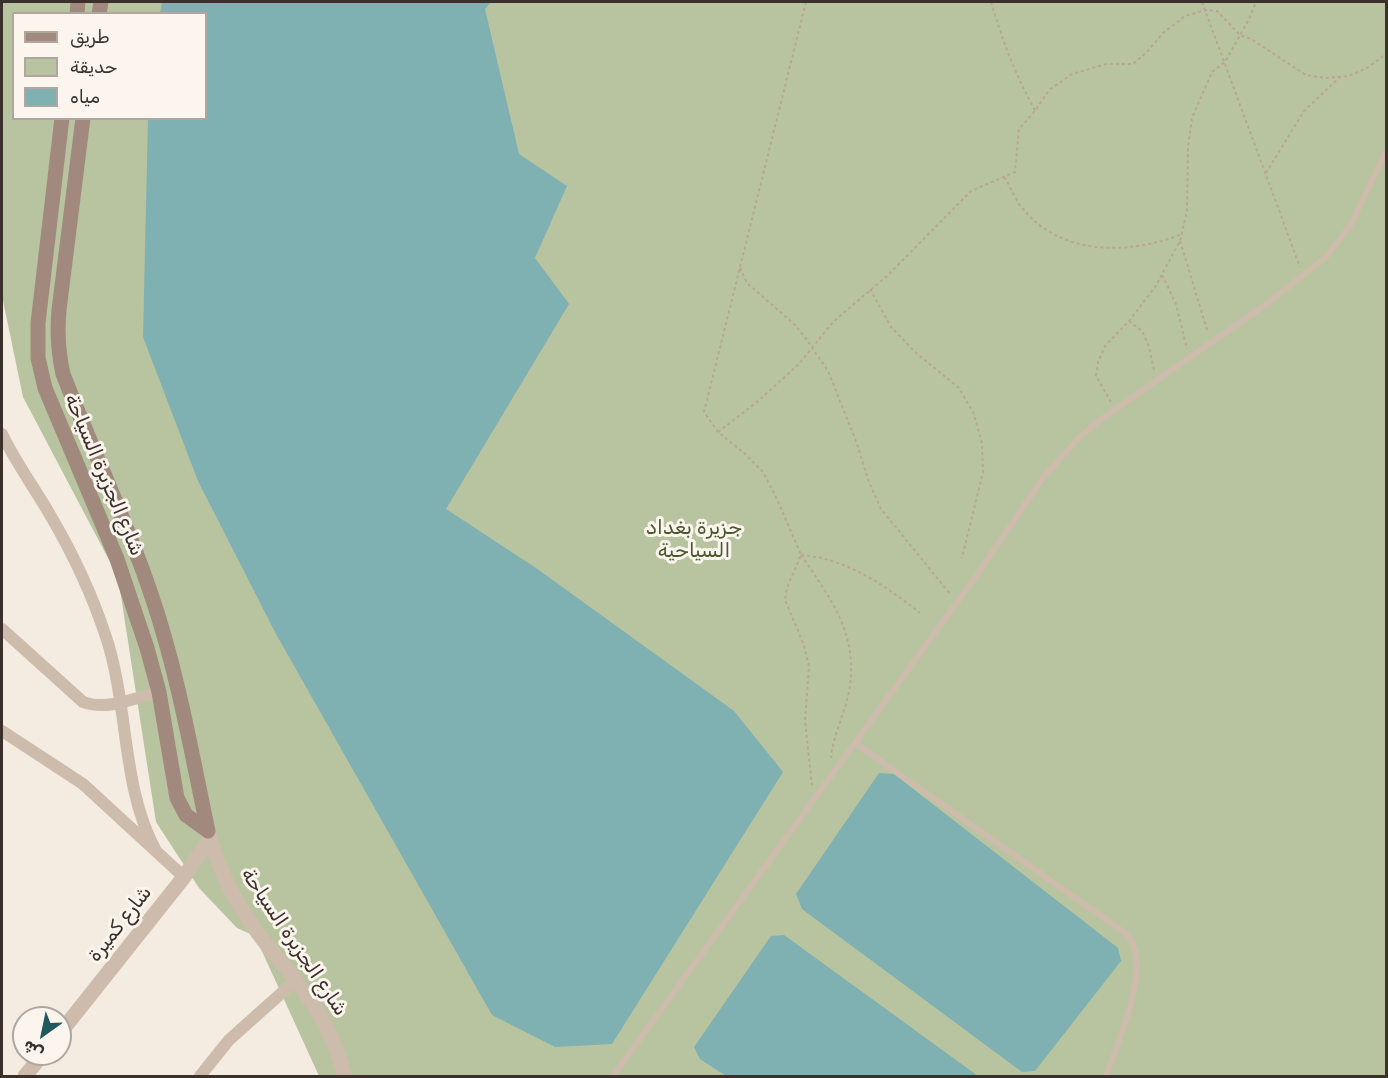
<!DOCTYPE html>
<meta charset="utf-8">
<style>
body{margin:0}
#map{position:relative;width:1388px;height:1078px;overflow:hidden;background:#f4ebe1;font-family:Rubik,"Noto Sans Arabic",sans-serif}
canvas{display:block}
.frame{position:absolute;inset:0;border:3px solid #3b302b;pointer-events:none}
.legend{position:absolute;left:12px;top:12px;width:195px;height:108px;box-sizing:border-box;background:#fbf5ee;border:2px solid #aea6a0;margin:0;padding:8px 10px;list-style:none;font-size:18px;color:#3b302b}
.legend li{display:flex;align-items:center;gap:12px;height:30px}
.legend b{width:30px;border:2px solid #aea6a0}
.north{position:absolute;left:12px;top:1006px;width:60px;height:60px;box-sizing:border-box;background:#fbf5ee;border:2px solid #aea6a0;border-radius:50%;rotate:213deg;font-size:16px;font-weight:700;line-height:24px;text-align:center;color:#3b302b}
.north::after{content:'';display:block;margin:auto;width:21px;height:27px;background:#1f5a5e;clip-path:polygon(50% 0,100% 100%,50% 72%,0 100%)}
</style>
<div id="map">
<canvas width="1388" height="1078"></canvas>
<div class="frame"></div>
<ul class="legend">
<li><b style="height:8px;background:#a18a7d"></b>طريق</li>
<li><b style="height:16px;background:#b8c4a0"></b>حديقة</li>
<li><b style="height:16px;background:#7fb0b2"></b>مياه</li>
</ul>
<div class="north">ش</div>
</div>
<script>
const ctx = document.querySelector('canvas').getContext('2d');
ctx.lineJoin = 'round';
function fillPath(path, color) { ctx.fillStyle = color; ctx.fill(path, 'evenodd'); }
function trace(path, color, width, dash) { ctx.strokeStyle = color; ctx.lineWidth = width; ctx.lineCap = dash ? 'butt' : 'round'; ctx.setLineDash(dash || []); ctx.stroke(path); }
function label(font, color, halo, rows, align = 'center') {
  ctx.font = font + ' Rubik,"Noto Sans Arabic",sans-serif'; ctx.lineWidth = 6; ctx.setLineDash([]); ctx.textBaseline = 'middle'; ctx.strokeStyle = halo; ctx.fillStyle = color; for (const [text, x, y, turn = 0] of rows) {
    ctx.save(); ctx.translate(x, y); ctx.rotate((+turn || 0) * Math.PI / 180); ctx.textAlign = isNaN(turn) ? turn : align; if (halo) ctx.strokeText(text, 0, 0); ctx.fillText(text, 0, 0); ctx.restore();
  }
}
const green = new Path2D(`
 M 2,2 L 1386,2 L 1386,1076 L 319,1076 L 255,936 L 237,928 L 199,888 L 156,822 L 118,577 L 23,397 L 2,296 ZM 14,14 L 206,14 L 206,118 L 14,118 Z`);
const water = new Path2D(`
 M 162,2 L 491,2 L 485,9 L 519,154 L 567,186 L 535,258 L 569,304 L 446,509 L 536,568 L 734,711 L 783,772 L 612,1044 L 555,1047 L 492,1015 L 276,634 L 198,481 L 143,337 L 148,119 L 206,118 L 206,14 L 160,13 Z
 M 879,773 L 894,774 L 1118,948 L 1121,961 L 1035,1071 L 1022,1072 L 802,909 L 796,894 Z
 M 784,935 L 978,1076 L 726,1076 L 700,1059 L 694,1047 L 771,936 Z`);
const path = new Path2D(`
 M 806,2 L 704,412 L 718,432 L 744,453 L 763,472 L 776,497 L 799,550 L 801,555 L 787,588 L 785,600 L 804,645 L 809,666 L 805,721 L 812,785
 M 991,2 C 1002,39 1015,75 1035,110
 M 1202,2 L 1300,267
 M 1266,173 L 1304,111 L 1340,77
 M 1004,177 C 1011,187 1015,200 1023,209 C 1061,256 1130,255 1182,234
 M 1180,241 L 1208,333
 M 740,268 L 747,283 L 794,324 L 804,336 L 828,371 L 856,441 L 869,482 L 881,509 L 951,595
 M 1162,275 L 1176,304 L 1187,349
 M 870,289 L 891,327 L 915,352 L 959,388 L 973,412 L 982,443 L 983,472 L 962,558
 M 1129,321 L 1142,331 L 1149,347 L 1154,370
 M 1111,402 L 1096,376 L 1098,362 L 1105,346 L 1129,321 L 1155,287 L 1180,241 L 1187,211 L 1188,147 L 1192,118 L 1212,72 L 1225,62 L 1248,21 L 1256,2
 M 718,432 L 757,402 L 799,364 L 833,322 L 887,276 L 971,191 L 1015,172 L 1019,129 L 1035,111 L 1049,90 L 1072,74 L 1106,64 L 1133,64 L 1147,52 L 1163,33 L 1185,16 L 1206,10 L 1217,11 L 1240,35 L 1251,39 L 1306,75 L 1325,78 L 1349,76 L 1367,68 L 1386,54
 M 801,555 C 832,600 861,638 848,696 C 843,717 833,736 831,758
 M 801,555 C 846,558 886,586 920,613`);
const service = new Path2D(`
 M 855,743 L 1121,930 C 1124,933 1129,936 1131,940 C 1150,971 1117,1044 1106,1076
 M 613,1076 L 974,579 L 1045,475 L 1078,439 L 1097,422 L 1268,303 L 1326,257 L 1350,226 L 1386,152`);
const minor = new Path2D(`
 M 2,434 C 15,461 33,486 49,513 C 72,552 92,594 106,637 C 129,706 121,787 156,851
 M 2,629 L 83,702 C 107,711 135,698 159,692
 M 2,731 L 83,784 L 184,877
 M 200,1076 L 229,1040 L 295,981`);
const tertiary = new Path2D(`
 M 208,831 C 216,860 228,889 245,914 C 263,943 286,967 306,994 C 325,1019 337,1047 345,1076
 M 60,1033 L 184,877 L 210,838
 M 25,1076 L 43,1054`);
const secondary = new Path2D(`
 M 77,14 L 78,2
 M 99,14 L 101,2
 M 62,118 L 38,323 L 38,358 L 45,388 L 117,559 L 147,648 L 159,692 L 177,798 L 186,815 L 208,831
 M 83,118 L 59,310 C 57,332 58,352 63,374 C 91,447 125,517 150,591 C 177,669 191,750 208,831`);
const streetNames = [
 ["شارع الجزيرة السياحة",104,475,67],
 ["شارع كميرة",120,924,-52],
 ["شارع الجزيرة السياحة",294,942,56]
];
const parkNames = [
 ["جزيرة بغداد",694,528],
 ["السياحية",694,551]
];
fillPath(green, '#b8c4a0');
fillPath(water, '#7fb0b2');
trace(path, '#b9a596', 2, [3, 3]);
trace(service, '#cdbbac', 6);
trace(minor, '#cdbbac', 12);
trace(tertiary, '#cdbbac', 15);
trace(secondary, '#a18a7d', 15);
label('20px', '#3b302b', '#fbf5ee', streetNames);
label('20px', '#4a5a2e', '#fbf5ee', parkNames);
</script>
